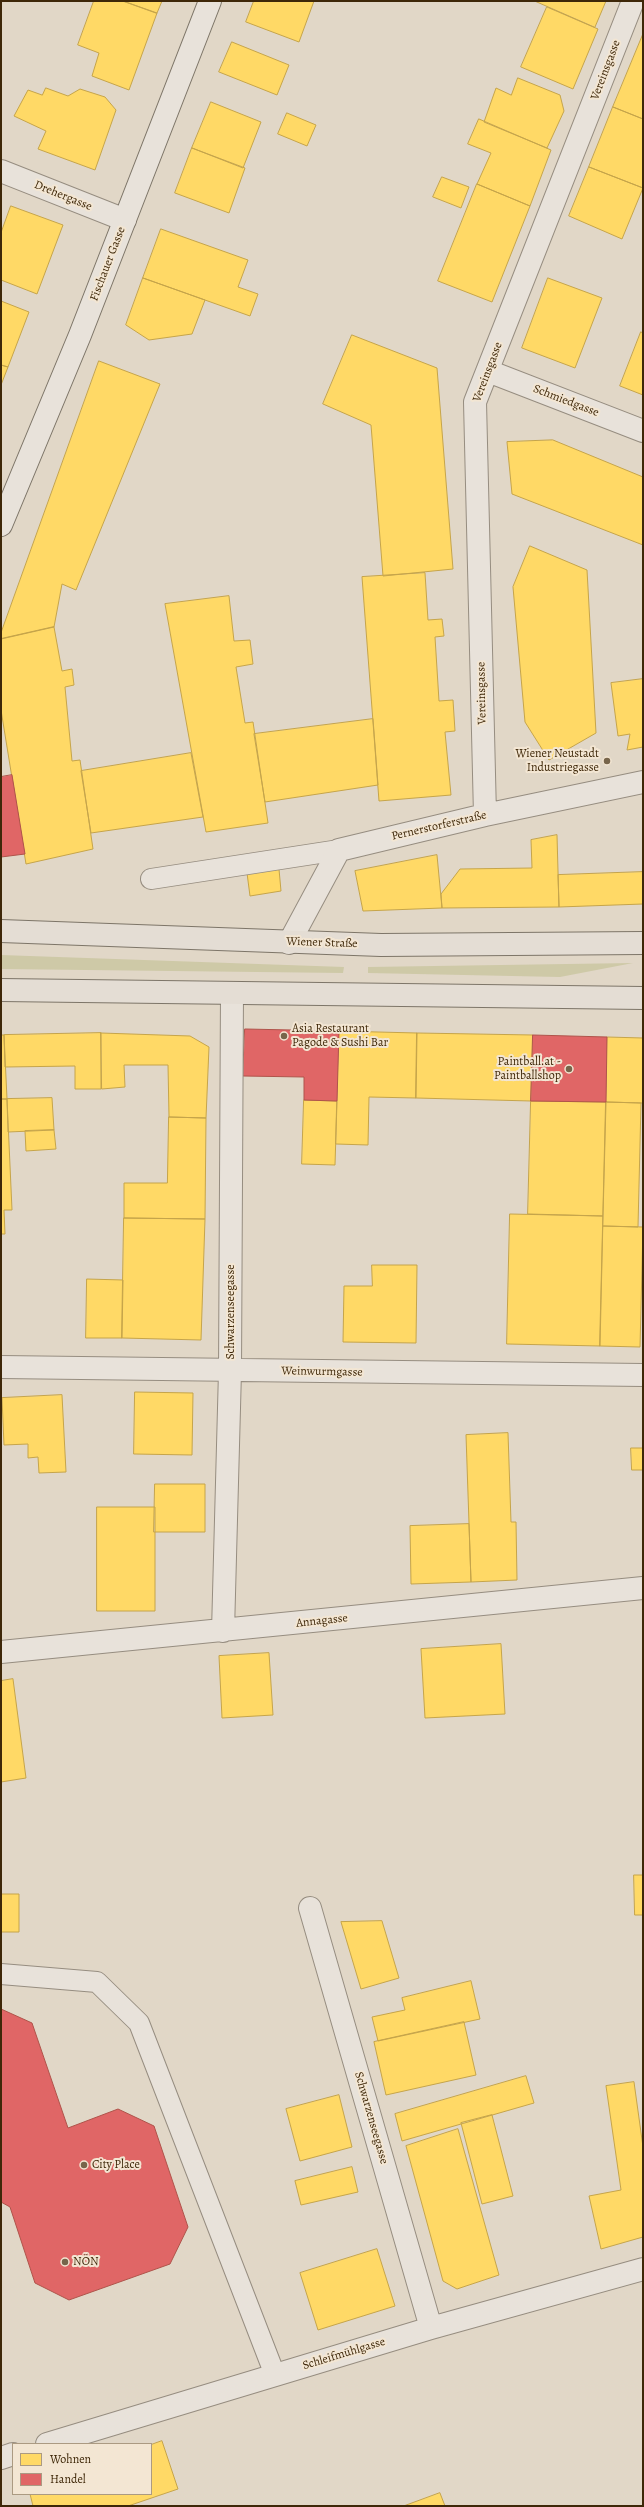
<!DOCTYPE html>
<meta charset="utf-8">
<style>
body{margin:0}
#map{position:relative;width:644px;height:2507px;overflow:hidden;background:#e1d7c7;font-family:Alegreya,serif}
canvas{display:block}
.frame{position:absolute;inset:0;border:2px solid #3e2708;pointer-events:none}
.legend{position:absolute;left:12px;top:2443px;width:140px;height:52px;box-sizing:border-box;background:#f3e6d3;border:1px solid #ab9a82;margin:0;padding:5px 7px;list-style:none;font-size:12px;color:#3e2708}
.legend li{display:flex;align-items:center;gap:8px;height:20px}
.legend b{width:20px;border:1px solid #ab9a82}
</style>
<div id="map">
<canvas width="644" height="2507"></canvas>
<div class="frame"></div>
<ul class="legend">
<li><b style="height:11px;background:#ffd966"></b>Wohnen</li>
<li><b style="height:11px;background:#e06666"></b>Handel</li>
</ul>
</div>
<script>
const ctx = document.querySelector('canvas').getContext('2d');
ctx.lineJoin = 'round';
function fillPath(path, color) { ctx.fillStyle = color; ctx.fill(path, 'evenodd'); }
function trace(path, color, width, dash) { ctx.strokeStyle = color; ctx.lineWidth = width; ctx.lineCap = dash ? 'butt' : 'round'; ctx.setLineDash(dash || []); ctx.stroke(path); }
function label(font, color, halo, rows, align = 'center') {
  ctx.font = font + ' Alegreya,serif'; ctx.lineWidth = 4; ctx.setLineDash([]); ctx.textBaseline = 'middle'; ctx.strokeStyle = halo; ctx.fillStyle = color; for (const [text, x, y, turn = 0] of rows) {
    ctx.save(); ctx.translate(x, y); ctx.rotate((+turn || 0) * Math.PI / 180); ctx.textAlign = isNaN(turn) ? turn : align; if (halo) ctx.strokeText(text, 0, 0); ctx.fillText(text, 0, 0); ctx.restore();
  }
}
const green = new Path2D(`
 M 1,955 L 344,967 L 343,973 L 1,969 Z
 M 633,963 L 560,977 L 368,973 L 368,967 Z`);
const homes = new Path2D(`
 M 94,1 L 123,1 L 157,13 L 129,90 L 92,76 L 99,53 L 78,45 Z
 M 123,1 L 162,1 L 157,13 Z
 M 254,1 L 314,1 L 299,42 L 246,22 Z
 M 535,1 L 606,1 L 595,27 Z
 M 547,7 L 598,29 L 573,89 L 521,67 Z
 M 643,34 L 643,119 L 613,107 Z
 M 232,42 L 289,65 L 277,95 L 219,72 Z
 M 518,78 L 560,95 L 564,111 L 547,148 L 484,122 L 496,88 L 511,95 Z
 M 46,88 L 68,96 L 80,89 L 105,97 L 116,110 L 95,170 L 38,149 L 46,131 L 14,116 L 28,90 L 42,95 Z
 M 211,102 L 261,122 L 243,168 L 192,148 Z
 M 613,107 L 643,119 L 643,188 L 589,167 Z
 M 287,113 L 316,125 L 307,146 L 278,134 Z
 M 479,119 L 551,150 L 530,206 L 477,184 L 491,153 L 468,144 Z
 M 192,148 L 245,168 L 229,213 L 175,193 Z
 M 589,167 L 643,188 L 622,239 L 569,216 Z
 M 442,177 L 469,187 L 461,208 L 433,197 Z
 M 477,184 L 530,206 L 492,302 L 438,281 Z
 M 11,206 L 63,225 L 37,294 L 1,280 L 1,233 Z
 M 161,229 L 248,260 L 238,287 L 258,294 L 250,316 L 143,278 Z
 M 143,278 L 205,300 L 192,334 L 149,340 L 126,325 Z
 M 548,278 L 602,298 L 575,368 L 522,348 Z
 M 1,301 L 29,312 L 8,367 L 1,365 Z
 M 641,332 L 643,333 L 643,395 L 620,386 Z
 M 352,335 L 437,368 L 453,569 L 383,576 L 371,425 L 323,404 Z
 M 99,361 L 160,384 L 76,590 L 62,584 L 54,627 L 1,639 L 1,633 Z
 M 1,365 L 8,367 L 1,385 Z
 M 553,440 L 643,477 L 643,545 L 512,494 L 507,442 Z
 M 530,546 L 587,570 L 596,733 L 549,760 L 525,722 L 513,587 Z
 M 425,573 L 428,620 L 442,619 L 444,636 L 435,637 L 439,701 L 453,700 L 455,731 L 445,732 L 451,795 L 379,801 L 362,577 Z
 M 229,596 L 234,641 L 250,640 L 253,664 L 236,667 L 245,723 L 253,722 L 268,823 L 206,832 L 165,604 Z
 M 54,627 L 62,671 L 72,669 L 74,685 L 65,687 L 72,761 L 80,760 L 93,849 L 26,864 L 1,710 L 1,639 Z
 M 643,679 L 643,747 L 627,750 L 630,734 L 618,736 L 611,683 Z
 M 373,719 L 378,785 L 265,802 L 254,734 Z
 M 191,753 L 203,817 L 91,833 L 81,771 Z
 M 557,835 L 559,907 L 442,908 L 441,894 L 460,869 L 532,868 L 531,840 Z
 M 437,855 L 442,908 L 363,911 L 355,871 Z
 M 279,869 L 281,891 L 250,896 L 247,873 Z
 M 643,872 L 643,904 L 559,907 L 558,875 Z
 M 339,1031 L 417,1033 L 416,1098 L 369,1097 L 368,1145 L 336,1144 Z
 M 101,1033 L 190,1036 L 209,1047 L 206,1118 L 169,1117 L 168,1065 L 124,1065 L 125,1087 L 102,1089 Z
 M 101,1033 L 101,1089 L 75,1089 L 75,1066 L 5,1067 L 4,1035 Z
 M 417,1033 L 533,1035 L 531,1101 L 416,1098 Z
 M 1,1035 L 4,1035 L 7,1099 L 1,1099 Z
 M 607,1037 L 643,1038 L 643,1103 L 606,1102 Z
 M 52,1098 L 54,1130 L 8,1132 L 7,1099 Z
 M 1,1099 L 7,1099 L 12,1210 L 4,1210 L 5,1234 L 1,1234 Z
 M 304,1100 L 337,1101 L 335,1165 L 302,1164 Z
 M 531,1101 L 606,1102 L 603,1216 L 528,1214 Z
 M 606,1102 L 641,1103 L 638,1227 L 603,1226 Z
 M 169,1117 L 206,1118 L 205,1219 L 124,1218 L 124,1183 L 167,1183 Z
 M 54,1130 L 56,1149 L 26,1151 L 25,1131 Z
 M 510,1214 L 603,1216 L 600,1346 L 507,1344 Z
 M 124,1218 L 205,1219 L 201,1340 L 122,1338 Z
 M 603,1226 L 643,1227 L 640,1347 L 600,1346 Z
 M 372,1265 L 417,1265 L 416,1343 L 343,1342 L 344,1286 L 372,1286 Z
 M 87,1279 L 123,1280 L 122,1338 L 86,1338 Z
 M 135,1392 L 193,1393 L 192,1455 L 134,1454 Z
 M 62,1395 L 66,1472 L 39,1473 L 38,1457 L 28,1458 L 28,1444 L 4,1445 L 2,1398 Z
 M 508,1433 L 511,1522 L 516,1522 L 517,1580 L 471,1582 L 466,1435 Z
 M 631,1448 L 643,1448 L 643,1470 L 632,1470 Z
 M 155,1484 L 205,1484 L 205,1532 L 154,1532 Z
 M 97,1507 L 155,1507 L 155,1611 L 97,1611 Z
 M 469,1524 L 471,1582 L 411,1584 L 410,1526 Z
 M 501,1644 L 505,1714 L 425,1718 L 421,1649 Z
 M 269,1653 L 273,1715 L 222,1718 L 219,1656 Z
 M 13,1679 L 26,1778 L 1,1782 L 1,1681 Z
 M 634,1875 L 643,1875 L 643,1915 L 635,1915 Z
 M 1,1894 L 19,1894 L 19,1932 L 1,1932 Z
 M 382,1921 L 399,1978 L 361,1989 L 341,1922 Z
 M 471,1981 L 480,2019 L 378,2041 L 372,2017 L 405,2010 L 402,1998 Z
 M 464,2022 L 476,2075 L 386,2095 L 374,2042 Z
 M 526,2076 L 534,2103 L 402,2141 L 395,2114 Z
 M 634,2082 L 643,2147 L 643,2237 L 601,2249 L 589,2196 L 621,2190 L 606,2086 Z
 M 339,2095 L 352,2147 L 300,2161 L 286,2109 Z
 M 492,2115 L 513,2196 L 482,2204 L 461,2123 Z
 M 458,2129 L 499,2275 L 457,2289 L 443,2281 L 406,2146 Z
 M 352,2167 L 358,2192 L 301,2205 L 295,2181 Z
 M 377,2249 L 395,2306 L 318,2330 L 300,2273 Z
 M 162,2441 L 178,2489 L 128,2506 L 33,2506 L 30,2494 L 151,2494 L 151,2445 Z
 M 440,2493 L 445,2506 L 404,2506 Z`);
const shops = new Path2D(`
 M 12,775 L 25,854 L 1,857 L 1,777 Z
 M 245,1029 L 339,1031 L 337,1101 L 304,1100 L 304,1077 L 243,1076 Z
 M 533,1035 L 607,1037 L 606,1102 L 531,1101 Z
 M 1,2009 L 32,2023 L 68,2128 L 118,2109 L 154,2126 L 188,2227 L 170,2264 L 69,2300 L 35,2283 L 10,2207 L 1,2202 Z`);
const lane = new Path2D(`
 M 151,879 L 339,850
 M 1,1974 L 97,1982 L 139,2023 L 275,2375`);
const street = new Path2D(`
 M 1,171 L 125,220
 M 488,371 L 643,431
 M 485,815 L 475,402 L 633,1
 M 289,943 L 339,850 L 485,815 L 643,782
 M 1,1367 L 643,1375
 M 223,1631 L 230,1371 L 232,993
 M 1,1652 L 643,1588
 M 310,1908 L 431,2328
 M 47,2444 L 431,2328 L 643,2269
 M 1,2458 L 13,2454`);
const secondary = new Path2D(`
 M 1,525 L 80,335 L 210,1`);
const primary = new Path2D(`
 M 1,931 L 381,945 L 643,943
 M 1,990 L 643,998`);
const markers = [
 [607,761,4,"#77654b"],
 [284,1036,4,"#77654b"],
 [569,1069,4,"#77654b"],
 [84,2165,4,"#77654b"],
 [65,2262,4,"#77654b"]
];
const streetNames = [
 ["Vereinsgasse",606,70,-69],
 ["Drehergasse",63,196,22],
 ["Fischauer Gasse",108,264,-69],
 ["Vereinsgasse",488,372,-69],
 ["Schmiedgasse",566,401,21],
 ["Vereinsgasse",482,693,-91],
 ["Pernerstorferstraße",439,826,-13],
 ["Wiener Straße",322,943,2],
 ["Schwarzenseegasse",231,1312,-90],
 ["Weinwurmgasse",322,1372,1],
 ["Annagasse",322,1621,-6],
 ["Schwarzenseegasse",371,2118,74],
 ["Schleifmühlgasse",344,2354,-17]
];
const poiNames = [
 ["Wiener Neustadt",599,754,"right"],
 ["Industriegasse",599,768,"right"],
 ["Asia Restaurant",292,1029],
 ["Pagode & Sushi Bar",292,1043],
 ["Paintball.at -",561,1062,"right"],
 ["Paintballshop",561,1076,"right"],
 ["City Place",92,2165],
 ["NÖN",73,2262]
];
fillPath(green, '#cec9a7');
fillPath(homes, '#ffd966');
trace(homes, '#c5a44a', 1);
fillPath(shops, '#e06666');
trace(shops, '#af534a', 1);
trace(lane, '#968d80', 22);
trace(street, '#968d80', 24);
trace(secondary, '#7d7568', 24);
trace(primary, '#7d7568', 24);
trace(lane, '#e8e2da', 20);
trace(street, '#e8e2da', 22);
trace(secondary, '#e8e2da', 22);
trace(primary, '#e4ddd4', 22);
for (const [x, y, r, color] of markers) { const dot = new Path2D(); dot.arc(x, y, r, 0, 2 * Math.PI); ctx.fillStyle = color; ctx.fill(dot); trace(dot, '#f3e6d3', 1.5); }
label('12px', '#3e2708', '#f3e6d3', streetNames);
label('12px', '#3e2708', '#f3e6d3', poiNames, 'left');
</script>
